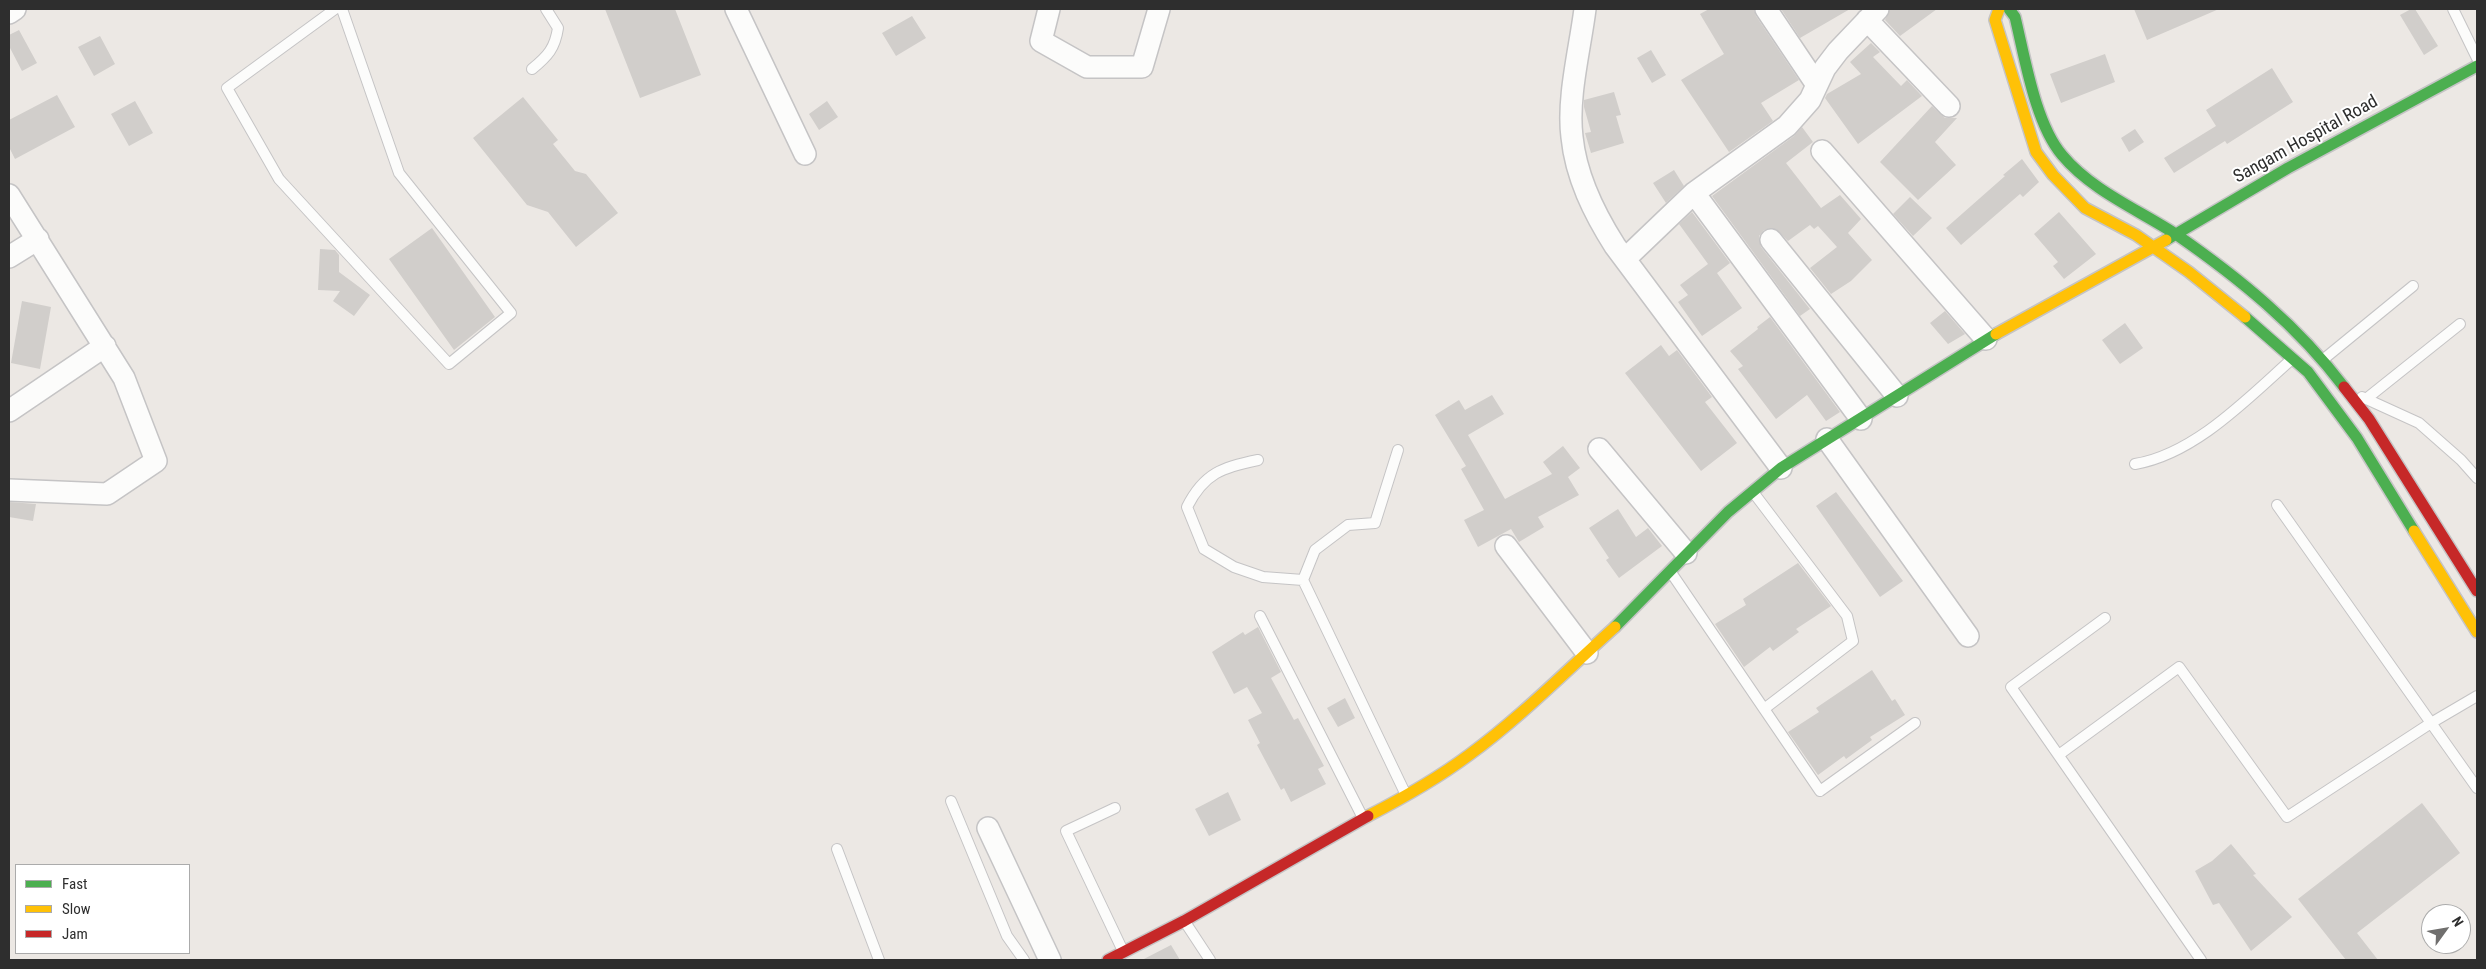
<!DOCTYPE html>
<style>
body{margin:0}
#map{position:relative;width:2486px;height:969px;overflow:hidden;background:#ece8e4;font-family:"Roboto Condensed",sans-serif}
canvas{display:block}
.frame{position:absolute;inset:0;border:10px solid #2e2e2e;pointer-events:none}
.legend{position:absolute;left:15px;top:864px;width:175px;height:90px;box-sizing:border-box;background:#fff;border:1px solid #ababab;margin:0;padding:6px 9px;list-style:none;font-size:15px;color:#2e2e2e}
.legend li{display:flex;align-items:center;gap:10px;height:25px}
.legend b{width:25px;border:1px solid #ababab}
.north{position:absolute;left:2421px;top:904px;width:50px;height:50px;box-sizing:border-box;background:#fff;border:1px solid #ababab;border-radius:50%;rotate:58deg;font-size:14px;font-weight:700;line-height:20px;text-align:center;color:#2e2e2e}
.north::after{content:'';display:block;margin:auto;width:18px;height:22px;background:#706f6e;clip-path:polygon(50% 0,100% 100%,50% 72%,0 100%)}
</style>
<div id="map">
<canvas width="2486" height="969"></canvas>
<div class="frame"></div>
<ul class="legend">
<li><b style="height:6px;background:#4caf50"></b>Fast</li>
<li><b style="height:6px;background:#ffc107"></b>Slow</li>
<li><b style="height:6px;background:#c62828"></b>Jam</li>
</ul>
<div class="north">N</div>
</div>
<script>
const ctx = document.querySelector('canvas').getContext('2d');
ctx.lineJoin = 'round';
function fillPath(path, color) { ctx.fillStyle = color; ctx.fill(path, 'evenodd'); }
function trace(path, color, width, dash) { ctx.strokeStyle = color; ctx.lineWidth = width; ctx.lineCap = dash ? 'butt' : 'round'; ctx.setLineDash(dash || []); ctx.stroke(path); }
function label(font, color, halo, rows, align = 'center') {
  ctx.font = font + ' "Roboto Condensed",sans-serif'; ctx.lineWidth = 4; ctx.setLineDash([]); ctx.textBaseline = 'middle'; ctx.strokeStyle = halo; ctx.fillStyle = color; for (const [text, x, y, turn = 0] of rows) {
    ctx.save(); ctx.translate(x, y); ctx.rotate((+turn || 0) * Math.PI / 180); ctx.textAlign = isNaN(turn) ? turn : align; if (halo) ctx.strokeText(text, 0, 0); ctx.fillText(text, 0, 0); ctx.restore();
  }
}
const building = new Path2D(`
 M 605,9 L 675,9 L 701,75 L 640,98 Z
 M 1709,9 L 1754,9 L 1756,16 L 1799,80 L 1761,103 L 1773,121 L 1729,152 L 1681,80 L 1724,54 L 1700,14 Z
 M 1781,9 L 1850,9 L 1800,38 Z
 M 1890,9 L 1937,9 L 1900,36 L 1885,20 Z
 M 2134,9 L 2219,9 L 2147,40 Z
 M 2411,9 L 2415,9 L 2438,46 L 2424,55 L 2400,15 Z
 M 912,16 L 926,38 L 896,56 L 882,33 Z
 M 19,30 L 37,63 L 22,71 L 9,46 L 9,35 Z
 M 100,36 L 115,64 L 94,76 L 78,47 Z
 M 1871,43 L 1880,52 L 1873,57 L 1901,86 L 1907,80 L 1922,96 L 1858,144 L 1825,98 L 1827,94 L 1861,74 L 1850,62 Z
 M 1651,50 L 1666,75 L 1652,83 L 1637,58 Z
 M 2105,54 L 2115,82 L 2061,103 L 2050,74 Z
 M 2272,68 L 2293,102 L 2227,144 L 2225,141 L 2174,173 L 2164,158 L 2216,126 L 2206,110 Z
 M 1614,92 L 1621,115 L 1616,116 L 1624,143 L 1591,153 L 1585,133 L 1591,132 L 1584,107 L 1584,100 Z
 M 57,95 L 75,127 L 15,159 L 9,147 L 9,120 Z
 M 523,97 L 558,140 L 553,144 L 575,171 L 586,174 L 618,213 L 576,247 L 548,212 L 527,205 L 473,138 Z
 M 135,101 L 153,133 L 129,146 L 111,114 Z
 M 827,101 L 838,117 L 819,130 L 809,114 Z
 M 1932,106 L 1945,118 L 1957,118 L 1935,142 L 1956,165 L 1918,200 L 1880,162 Z
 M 1802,127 L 1813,142 L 1786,163 L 1821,208 L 1840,195 L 1861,219 L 1848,233 L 1872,260 L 1851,281 L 1831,294 L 1810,268 L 1837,247 L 1818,226 L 1814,229 L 1810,225 L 1788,241 L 1776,229 L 1764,230 L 1759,236 L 1761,247 L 1810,309 L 1800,316 L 1712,196 L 1794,136 Z
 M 2135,129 L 2144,142 L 2129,152 L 2121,138 Z
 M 2022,159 L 2039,182 L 2023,197 L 2020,194 L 1961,245 L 1946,228 L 2005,176 L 2003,175 Z
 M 1674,170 L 1684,186 L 1666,203 L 1653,183 Z
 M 1910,197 L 1932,218 L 1913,236 L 1893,214 Z
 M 1692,212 L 1730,263 L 1717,273 L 1742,308 L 1702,336 L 1678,302 L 1688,295 L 1680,285 L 1708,264 L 1679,224 Z
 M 2059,212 L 2096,254 L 2064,279 L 2053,266 L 2058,262 L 2034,234 Z
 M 432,228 L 495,317 L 454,350 L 389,259 Z
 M 320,249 L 335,250 L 339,255 L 339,272 L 370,295 L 354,316 L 333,301 L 340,291 L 318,290 Z
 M 22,301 L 51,307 L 40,369 L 11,363 Z
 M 1945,311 L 1965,334 L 1948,344 L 1930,323 Z
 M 1770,317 L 1840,412 L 1826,421 L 1807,395 L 1776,419 L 1738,369 L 1743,366 L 1730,351 L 1758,329 L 1757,327 Z
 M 2125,323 L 2143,348 L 2120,364 L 2102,340 Z
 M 1661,345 L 1669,356 L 1677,350 L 1712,397 L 1705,402 L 1737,443 L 1701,471 L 1625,373 Z
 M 1492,395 L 1504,414 L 1468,435 L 1505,499 L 1552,474 L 1543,462 L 1563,446 L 1580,468 L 1568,477 L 1579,495 L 1538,517 L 1544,527 L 1519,542 L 1511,529 L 1478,547 L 1464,520 L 1484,510 L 1461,469 L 1466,466 L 1435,415 L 1459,400 L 1465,410 Z
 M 1836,492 L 1903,581 L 1880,597 L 1816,506 Z
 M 9,502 L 36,504 L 33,521 L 9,517 Z
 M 1618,509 L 1636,537 L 1648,528 L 1662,546 L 1619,578 L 1606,560 L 1609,558 L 1589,528 Z
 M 1798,563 L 1831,606 L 1796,629 L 1799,632 L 1773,651 L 1770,647 L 1744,667 L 1715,624 L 1746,605 L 1743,599 Z
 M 1258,627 L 1281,672 L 1271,678 L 1294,720 L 1298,718 L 1324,766 L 1318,769 L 1326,784 L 1291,802 L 1284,788 L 1281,790 L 1257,745 L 1260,743 L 1248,720 L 1262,713 L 1247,687 L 1234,694 L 1212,652 L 1243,632 L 1245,635 Z
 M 1872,670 L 1892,701 L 1895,699 L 1905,715 L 1870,737 L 1872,740 L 1846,759 L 1844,756 L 1818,775 L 1788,732 L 1819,712 L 1816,708 Z
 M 1345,698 L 1355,718 L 1338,727 L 1327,708 Z
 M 1228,792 L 1241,820 L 1209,836 L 1195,809 Z
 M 2422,803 L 2460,853 L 2357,933 L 2378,960 L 2346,960 L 2298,899 Z
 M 2231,844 L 2256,874 L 2253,875 L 2292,917 L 2251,951 L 2219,903 L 2213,905 L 2195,871 L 2212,861 Z
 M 1171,945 L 1180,960 L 1142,960 Z`);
const lane = new Path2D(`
 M 335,9 L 227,88 L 279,179 L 449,364 L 511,313 L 399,173 L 342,9
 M 2453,9 L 2477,58
 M 532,69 C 548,56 555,48 558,28 L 546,9
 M 2325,358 L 2413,286
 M 2362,397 L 2419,423 L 2461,460 L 2477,478
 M 2366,399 L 2460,324
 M 1258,460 C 1223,467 1204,473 1187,507 L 1204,549 L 1234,567 L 1263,577 L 1303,580 L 1406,795
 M 2135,464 C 2195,454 2248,398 2292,359
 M 1753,492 L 1847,616 L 1853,641 L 1764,709
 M 2277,505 L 2477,788
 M 1670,571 L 1820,791 L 1915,723
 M 1303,580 L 1315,550 L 1348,525 L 1375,523 L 1398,450
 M 1260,616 L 1363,818
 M 2105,618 L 2011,687 L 2201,960
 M 2060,754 L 2179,667 L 2287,817 L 2431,723 L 2477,696
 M 951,801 L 1007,936 L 1024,960
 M 1115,808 L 1066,831 L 1123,951
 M 837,849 L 879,960
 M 1185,922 L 1210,960`);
const street = new Path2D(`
 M 736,9 L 805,154
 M 1049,9 L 1041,41 L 1087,67 L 1142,67 L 1159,9
 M 1585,9 C 1580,49 1567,98 1572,137 C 1576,177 1594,213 1615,246 L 1781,468
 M 1766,9 L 1817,85
 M 9,13 L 15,9
 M 1867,20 L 1949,106
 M 1822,151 L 1986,339
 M 1694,193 L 1861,419
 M 9,195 L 124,378 L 156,461 L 107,494 L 9,490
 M 1771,240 L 1897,396
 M 9,257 L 38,239
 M 1625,259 L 1694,193 L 1787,126 L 1810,100 L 1825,68 L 1838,51 L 1878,9
 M 9,411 L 105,346
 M 1827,439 L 1968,636
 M 1599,449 L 1686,553
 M 1506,546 L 1587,653
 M 988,828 L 1050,960`);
const fast = new Path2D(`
 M 2009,9 L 2015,17 C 2025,58 2035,123 2062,155 C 2092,191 2139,210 2177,235 C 2239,278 2298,326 2344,387
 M 2166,240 L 2288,168 L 2477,66
 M 2245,317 L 2308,372 L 2357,438 L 2414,531
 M 1615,627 L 1728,512 L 1781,468 L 1996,334`);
const slow = new Path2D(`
 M 1999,9 L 1995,20 L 2036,152 L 2053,175 L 2085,208 L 2136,235 L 2189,272 L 2245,317
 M 1996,334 L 2166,240
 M 2414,531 L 2477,632
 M 1368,816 C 1403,798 1438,778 1469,755 C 1521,717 1567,670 1615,627`);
const jam = new Path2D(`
 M 2344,387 L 2369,419 L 2477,591
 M 1108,960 L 1184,921 L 1368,816`);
const streetNames = [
 ["Sangam Hospital Road",2306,140,-29]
];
fillPath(building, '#d1cecb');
trace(lane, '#c5c4c5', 12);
trace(street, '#c5c4c5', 24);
trace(fast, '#c5c4c5', 14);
trace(slow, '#c5c4c5', 14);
trace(jam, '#c5c4c5', 14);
trace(lane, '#fcfcfb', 10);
trace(street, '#fcfcfb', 21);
trace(fast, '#4caf50', 11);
trace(slow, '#ffc107', 11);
trace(jam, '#c62828', 11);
label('18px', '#2e2e2e', '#fff', streetNames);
</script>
